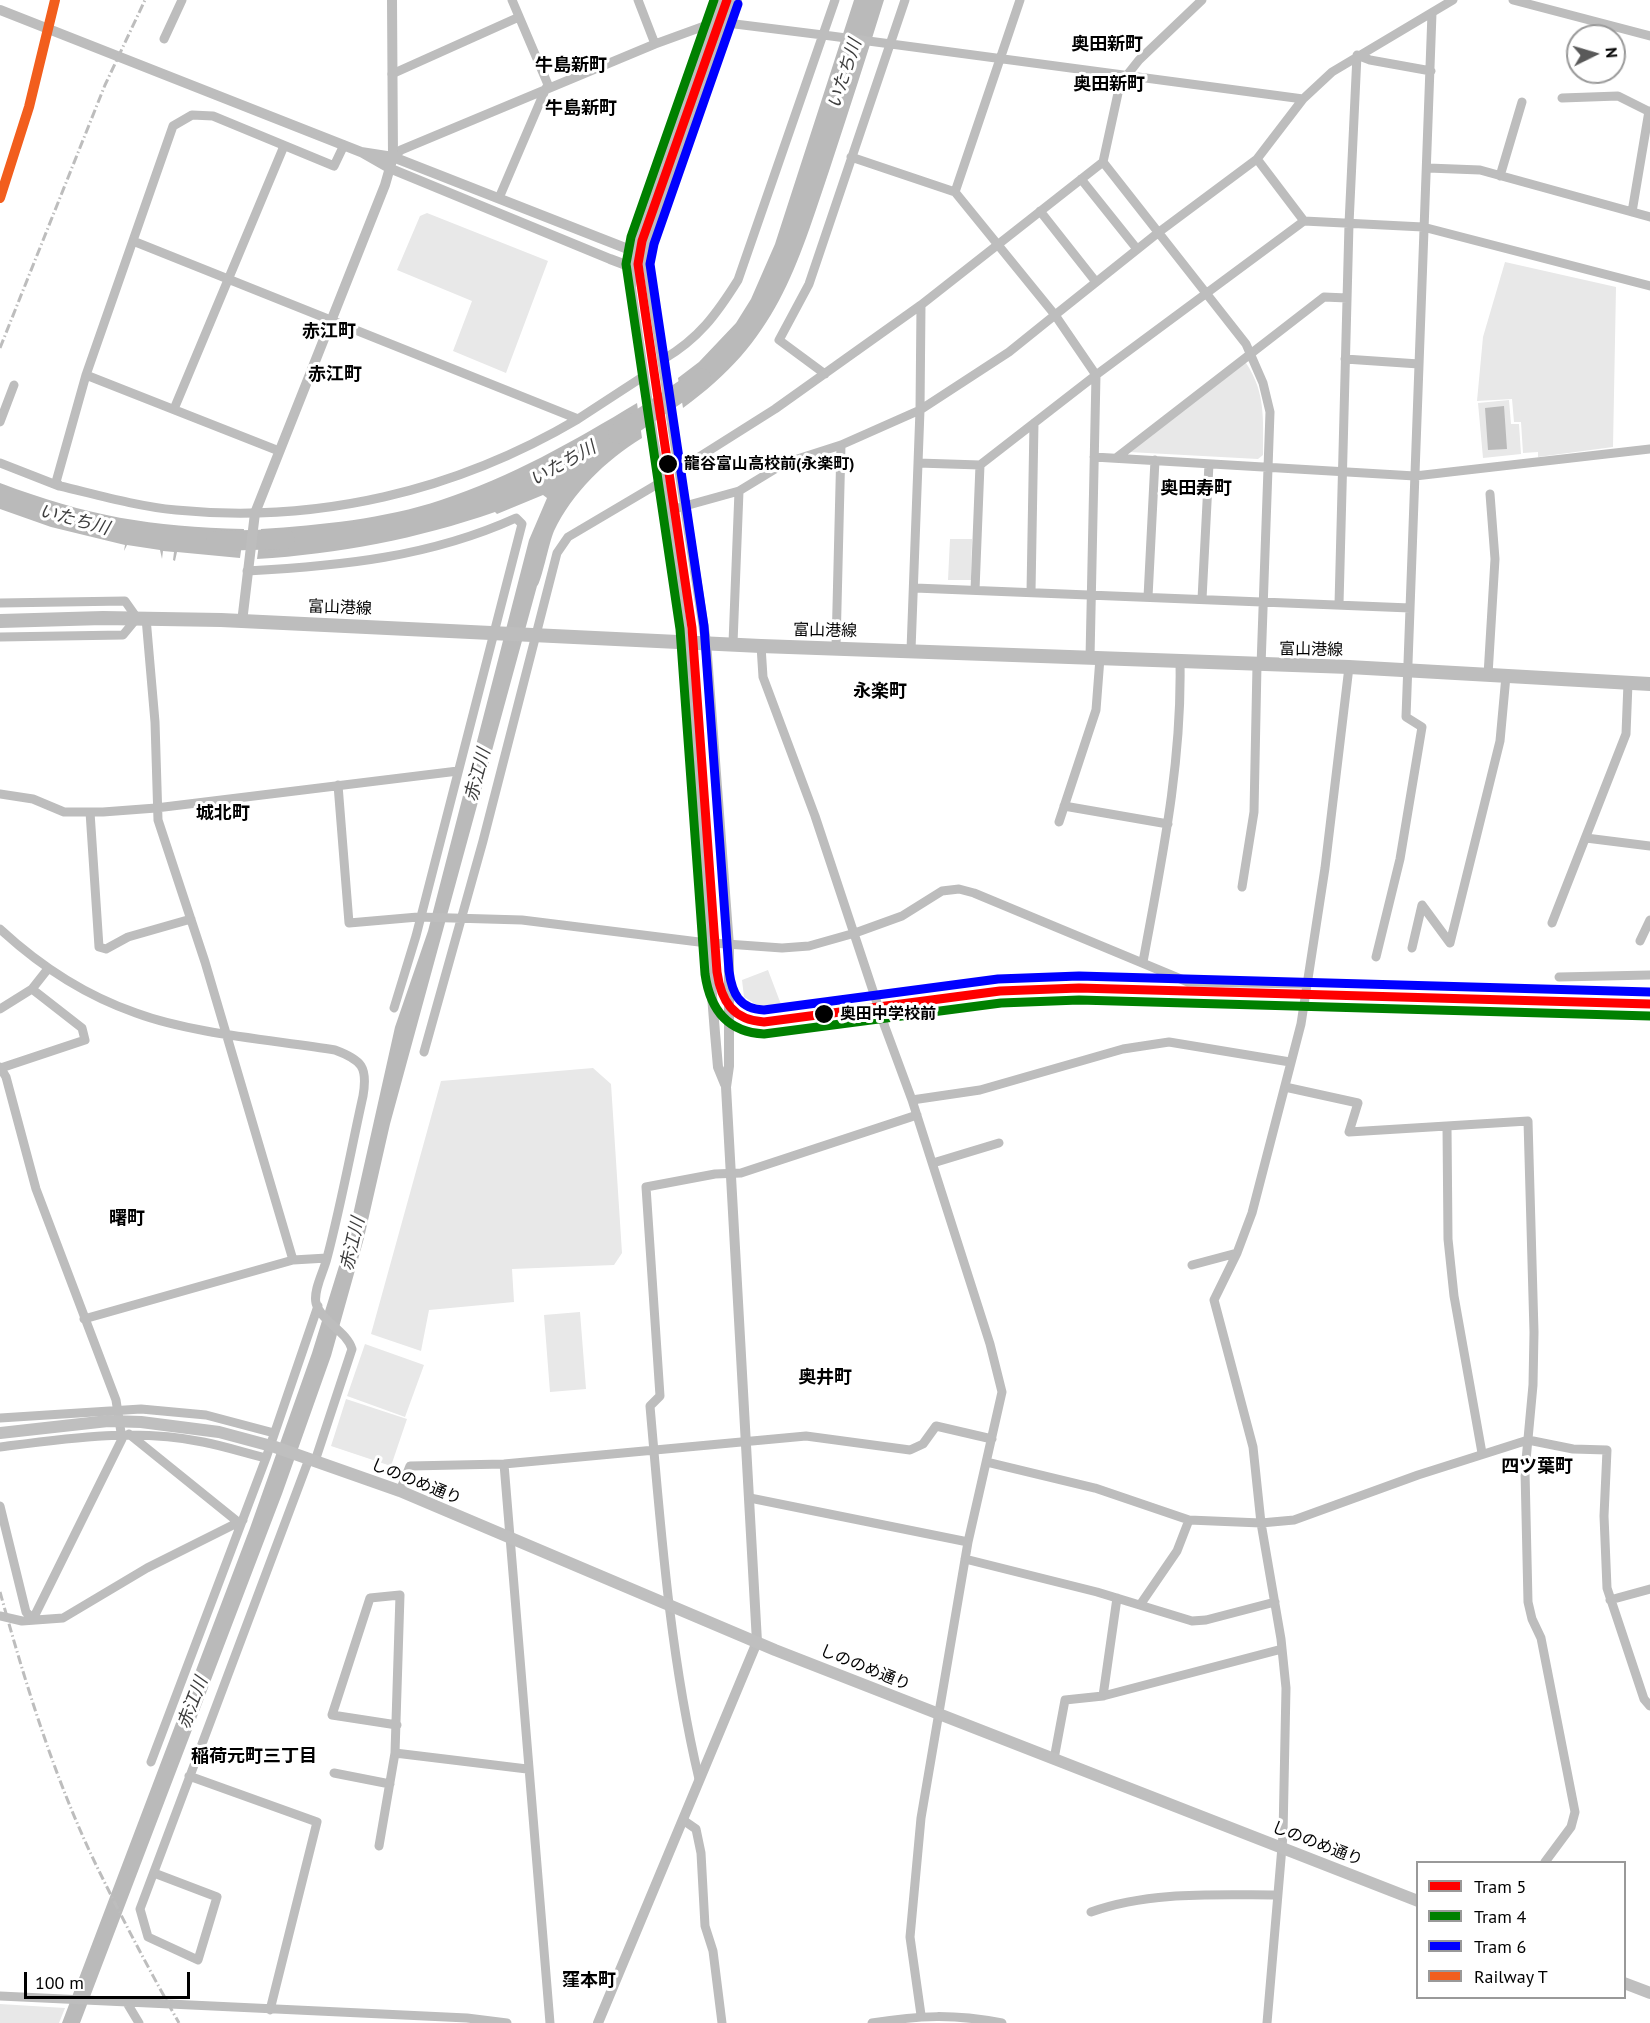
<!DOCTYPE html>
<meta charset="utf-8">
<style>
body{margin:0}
#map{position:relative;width:1650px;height:2023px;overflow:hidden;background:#fff;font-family:"PT Sans",sans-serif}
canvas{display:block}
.legend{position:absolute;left:1416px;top:1861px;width:210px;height:138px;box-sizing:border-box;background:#fff;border:2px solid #999;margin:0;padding:8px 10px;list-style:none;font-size:18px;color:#000}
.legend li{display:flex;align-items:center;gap:12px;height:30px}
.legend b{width:30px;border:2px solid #999}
.north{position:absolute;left:1566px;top:24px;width:60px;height:60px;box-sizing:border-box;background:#fff;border:2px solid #999;border-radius:50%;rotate:85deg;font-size:16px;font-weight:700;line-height:24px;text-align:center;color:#000}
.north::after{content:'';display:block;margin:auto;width:21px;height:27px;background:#595959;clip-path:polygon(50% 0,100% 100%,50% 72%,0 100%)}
.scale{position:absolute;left:24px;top:1972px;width:166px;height:27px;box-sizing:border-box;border:3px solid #000;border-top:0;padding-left:8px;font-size:18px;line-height:21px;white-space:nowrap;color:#000;-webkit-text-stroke:4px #fff;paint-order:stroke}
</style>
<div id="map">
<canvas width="1650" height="2023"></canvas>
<ul class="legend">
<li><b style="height:8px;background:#f00"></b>Tram 5</li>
<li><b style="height:8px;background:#008000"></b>Tram 4</li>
<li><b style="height:8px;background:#00f"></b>Tram 6</li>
<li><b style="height:8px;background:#f25e1d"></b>Railway T</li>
</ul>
<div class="north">N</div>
<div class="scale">100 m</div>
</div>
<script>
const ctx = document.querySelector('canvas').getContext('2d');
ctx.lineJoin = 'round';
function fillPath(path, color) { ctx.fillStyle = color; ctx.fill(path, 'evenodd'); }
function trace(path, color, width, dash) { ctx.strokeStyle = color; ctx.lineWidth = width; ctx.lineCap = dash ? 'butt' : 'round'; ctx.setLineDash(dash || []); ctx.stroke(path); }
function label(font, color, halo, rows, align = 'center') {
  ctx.font = font + ' "PT Sans","Noto Sans JP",sans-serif'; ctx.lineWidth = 6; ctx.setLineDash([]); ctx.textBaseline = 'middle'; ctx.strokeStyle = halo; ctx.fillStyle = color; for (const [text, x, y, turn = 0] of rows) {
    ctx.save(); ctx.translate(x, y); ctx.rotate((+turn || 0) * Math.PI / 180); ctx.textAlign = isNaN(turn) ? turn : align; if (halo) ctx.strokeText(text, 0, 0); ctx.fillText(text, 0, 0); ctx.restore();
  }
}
const green = new Path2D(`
 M 427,213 L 548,261 L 506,373 L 453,351 L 472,301 L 397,270 L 420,216 Z
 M 1505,262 L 1616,287 L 1613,447 L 1538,457 L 1538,452 L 1523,453 L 1521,422 L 1514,422 L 1512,399 L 1477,401 L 1483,337 Z
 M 1243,363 L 1246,363 C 1266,393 1263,420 1263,455 L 1258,459 L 1129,452 Z
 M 1509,400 L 1511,424 L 1519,424 L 1521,454 L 1483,458 L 1478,403 Z
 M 950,539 L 972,539 L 971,580 L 948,580 Z
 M 768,970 L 782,1007 L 757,1005 L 744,997 L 742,980 Z
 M 593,1068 L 611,1084 L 622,1253 L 614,1265 L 512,1269 L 514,1302 L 429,1310 L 421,1351 L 371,1334 L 441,1081 Z
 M 580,1312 L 586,1389 L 550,1392 L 544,1315 Z
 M 365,1344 L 424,1365 L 405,1417 L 347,1396 Z
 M 346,1399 L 407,1419 L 391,1466 L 331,1446 Z
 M 0,2004 L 65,2008 L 59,2023 L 0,2023 Z`);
const water = new Path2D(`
 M 854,0 L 884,0 C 867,55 849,110 831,165 C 796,269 777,341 683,408 L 678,378 L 699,362 L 736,323 L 751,299 L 775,244 Z
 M 637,403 L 642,438 C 606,460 572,493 554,531 C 549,542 541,584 537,586 L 390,1124 L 364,1238 L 331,1356 L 282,1494 L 80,2023 L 62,2023 L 250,1528 L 312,1353 L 348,1237 L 395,1027 L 428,931 L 529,540 L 547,498 L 543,495 L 497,514 L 495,512 C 417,539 339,554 257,559 L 261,529 C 321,525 384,519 441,500 C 511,477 574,441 637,403 Z
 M 1504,406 L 1507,449 L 1488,450 L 1485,408 Z
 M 0,483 C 87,516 151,527 244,529 L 240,558 L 177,552 L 175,561 L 173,560 L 174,552 L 163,551 L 162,559 L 160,550 L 127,545 L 124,551 L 125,545 L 51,527 L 0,509 Z`);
const river = new Path2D(`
 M 618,434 L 701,378
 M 216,541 L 285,539`);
const minor = new Path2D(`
 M 512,0 L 549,87
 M 638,0 L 655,44
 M 1513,0 L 1650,36
 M 164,39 L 182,0
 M 392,74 L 519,17
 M 1562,98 L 1618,96 L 1650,112
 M 344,145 L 334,166 L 213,116 L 192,115 L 173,126 L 86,375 L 56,482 L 60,486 C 98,495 136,506 176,510 C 318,524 456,491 578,419
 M 393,157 L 401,150 L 655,44 L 710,24 L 735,24 L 831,36 L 1303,99
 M 851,157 L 955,192 L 1055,315 L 1159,232 L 1257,159 L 1303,99 L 1332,72 L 1453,0
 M 1257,159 L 1304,221
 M 1103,162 L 1246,344 L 1263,383 L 1270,412 L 1261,666
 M 1428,168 L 1480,170 L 1650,217
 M 1500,176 L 1522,102
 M 1081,179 L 1137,249
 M 955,192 L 1020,0
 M 499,198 L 546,88
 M 1040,211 L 1096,282
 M 1632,212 L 1649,111
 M 133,241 L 578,419 L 644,376
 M 664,359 C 699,338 716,315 738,280 L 835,0
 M 1345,359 L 1419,364
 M 825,374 L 779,340 L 809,284 L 905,0
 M 86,375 L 279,451
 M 174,409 L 284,146
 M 0,422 L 14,385
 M 1094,457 L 1415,476 L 1650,449
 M 1116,458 L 1324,297 L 1347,298
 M 0,463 L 59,486
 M 680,469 L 775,409 L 921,305 L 1103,162 L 1120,84 L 1139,60 L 1202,0
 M 667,511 L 739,491 L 785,463 L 841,445 L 920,410 L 1009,352 L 1055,315 L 1096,375 L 980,465 L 918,463
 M 247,571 C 341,566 430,557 516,518 L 522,524 L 416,936 L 394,1008
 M 915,588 L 1410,608
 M 975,590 L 980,465
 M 1031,592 L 1034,423
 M 1148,597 L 1155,460
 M 1202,599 L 1209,464
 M 0,603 L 125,601 L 137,618 L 123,635 L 0,637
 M 1339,604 L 1349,224 L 1357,55 L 1370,60 L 1431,71
 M 146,618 L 155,722 L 158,820 L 205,962 L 293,1260
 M 733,643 L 739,491
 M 761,646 L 763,677 L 815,816 L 885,1027 L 912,1100 L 990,1344 L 1002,1392 L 968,1542 L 921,1818 L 910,1937 L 921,2015
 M 836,647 L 841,445
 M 911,650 L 920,410 L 921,305
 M 1090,658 L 1096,375 L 1304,221 L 1423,227 L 1650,286
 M 1488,675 L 1495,559 L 1490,494
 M 338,785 L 349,923 L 418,917 L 522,920 L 699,942 L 782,948 L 809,946 L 855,933 L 902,916 L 942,891 L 959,889 L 974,893 L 1188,982 L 1308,984
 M 0,794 L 33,799 L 64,812 L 103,812 L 156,808 L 458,771
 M 1064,806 L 1168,824
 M 90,812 L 99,947 L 106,949 L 128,937 L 191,919
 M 1059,822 L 1096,710 L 1100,658
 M 1586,838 L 1650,846
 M 1242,887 L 1254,812 L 1257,665
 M 1552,923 L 1626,734 L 1628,683
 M 0,929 C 40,966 84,995 136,1013 C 193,1034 274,1040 335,1050 C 362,1060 368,1067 363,1096 C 351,1150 341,1205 327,1258 C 324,1271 313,1290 316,1303 C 321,1322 346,1330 352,1349 L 315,1461
 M 1640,941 L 1650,920
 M 1450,943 L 1500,741 L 1506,676
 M 1412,948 L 1422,905 L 1450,943
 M 1376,957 L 1400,859 L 1422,727 L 1406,717 L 1432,13
 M 1143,962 C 1161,863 1182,765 1180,663
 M 1559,977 L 1650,975
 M 0,1009 L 32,989 L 47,970
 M 424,1052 L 483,841 L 557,553 L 568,537 L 661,482
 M 0,1067 L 6,1077 L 36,1189 L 116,1400 L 122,1439 L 33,1619
 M 1,1068 L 85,1040 L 82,1028 L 32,989
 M 1285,1087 L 1358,1103 L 1349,1132 L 1528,1121 L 1534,1332 L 1533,1385 L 1525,1471 L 1528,1602 L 1532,1619 L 1541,1638 L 1575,1812 L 1571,1827 L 1545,1862
 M 912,1100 L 980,1090 L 1123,1049 L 1169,1042 L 1290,1062
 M 1447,1127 L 1448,1239 L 1454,1296 L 1482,1453
 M 933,1163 L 999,1143
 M 1192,1265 L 1237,1253
 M 84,1319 L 293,1260 L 327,1258
 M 0,1418 L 141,1409 L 206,1415 L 274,1433
 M 129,1434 L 238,1522
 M 0,1447 C 68,1438 135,1428 203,1442 C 224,1446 245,1453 266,1458
 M 987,1462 L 1095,1488 L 1189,1520 L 1261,1523 L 1294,1520 L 1418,1475 L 1528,1440 L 1573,1449 L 1607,1450 L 1604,1516 L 1607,1588 L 1644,1699 L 1650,1706
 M 504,1464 L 550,2023
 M 400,1491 L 410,1466 L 504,1464 L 806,1436 L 910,1450 L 923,1444 L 936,1426 L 992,1439
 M 750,1498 L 968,1542
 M 0,1506 L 26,1612 L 33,1619
 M 965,1559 L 1097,1592 L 1192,1621 L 1206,1620 L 1275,1602
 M 1610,1600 L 1650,1589
 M 1140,1605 L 1177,1551 L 1189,1520
 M 0,1616 L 22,1621 L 63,1618 L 147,1568 L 243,1520
 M 1103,1696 L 1282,1649
 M 397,1725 L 332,1715 L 370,1598 L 400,1595 L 395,1753 L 527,1769
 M 1054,1759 L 1065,1700 L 1103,1696 L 1117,1598
 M 151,1762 L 266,1458 L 318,1306
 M 334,1773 L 390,1784
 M 189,1776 L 317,1822 L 270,2010
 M 699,1779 C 670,1656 661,1532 650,1406 L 660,1396 L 646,1187 L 715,1174 L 741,1173 L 917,1115
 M 683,1820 L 696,1829 L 701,1853 L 705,1926 L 713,1951 L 722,2023
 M 379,1846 L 395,1753
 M 154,1873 L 217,1897 L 198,1960 L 148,1937 L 140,1909 L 309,1459
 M 1091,1912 C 1149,1891 1216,1895 1277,1895
 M 0,1996 L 467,2018 L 507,2023
 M 127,2003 L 139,2023
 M 872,2023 C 920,2015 954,2014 1002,2023
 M 1267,2023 L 1283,1835 L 1286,1688 L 1281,1639 L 1261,1523 L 1253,1447 L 1214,1300 L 1237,1253 L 1252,1213 L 1301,1024 L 1325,868 L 1349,667`);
const tertiary = new Path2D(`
 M 718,0 L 706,43 L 685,98 L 634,250 L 631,288 L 653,438 L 671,536 L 684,641 L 715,1033 L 718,1067 L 725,1084
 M 0,10 L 361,152 L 393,157 L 638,253
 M 361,152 L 389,168 L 610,259 L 626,265 L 638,264
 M 242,622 L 255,513 L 385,185 L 393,157 L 392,0
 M 598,2023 L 757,1642 L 726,1087 L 729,1066 L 729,946 L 706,642 L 647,262 L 648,243 L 719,41 L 737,0`);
const secondary = new Path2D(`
 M 0,1433 L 108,1421 L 141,1422 L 219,1432 L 275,1447 L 400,1491 L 775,1650 L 1418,1901
 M 1624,1983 L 1650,1993`);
const primary = new Path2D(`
 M 0,621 L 103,618 L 221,620 L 761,646 L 1349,667 L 1650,684`);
const rail = new Path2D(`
 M 0,348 L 105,85 L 145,0
 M 0,1592 C 27,1689 57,1787 102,1877 C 126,1926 152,1975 179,2023`);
const rail1 = new Path2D(`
 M 0,198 L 29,107 L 55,0`);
const tram1 = new Path2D(`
 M 727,0 L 642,241 L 638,264 L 692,628 L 717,972 C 721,1001 733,1020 764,1022 L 1000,991 L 1079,988 L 1650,1004`);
const tram2 = new Path2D(`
 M 714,0 L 631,237 L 626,264 L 680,629 L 705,974 C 710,1009 727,1032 764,1034 L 1001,1003 L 1079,1000 L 1650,1016`);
const tram3 = new Path2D(`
 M 738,4 L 654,244 L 650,264 L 704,626 L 729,971 C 732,993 739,1009 764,1010 L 998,979 L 1079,976 L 1650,992`);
const markers = [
 [668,464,10,"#000"],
 [824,1014,10,"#000"]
];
const stopNames = [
 ["龍谷富山高校前(永楽町)",684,464],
 ["奥田中学校前",840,1014]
];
const streetNames = [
 ["富山港線",340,608,2],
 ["富山港線",825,631,1],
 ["富山港線",1311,650,1],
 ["しののめ通り",416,1482,22],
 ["しののめ通り",865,1668,22],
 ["しののめ通り",1317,1844,21]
];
const neighbourhoodNames = [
 ["奥田新町",1107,45],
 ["牛島新町",571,66],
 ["奥田新町",1109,85],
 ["牛島新町",581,109],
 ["赤江町",329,332],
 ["赤江町",335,375],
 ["奥田寿町",1196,489],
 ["永楽町",880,692],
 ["城北町",223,814],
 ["曙町",127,1219],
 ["奥井町",825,1378],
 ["四ツ葉町",1537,1467],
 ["稲荷元町三丁目",254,1757],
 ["窪本町",589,1981]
];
const waterNames = [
 ["いたち川",845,74,-72],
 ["いたち川",563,464,-29],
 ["いたち川",74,520,15],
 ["赤江川",478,775,-75],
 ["赤江川",353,1244,-77],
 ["赤江川",193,1703,-69]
];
fillPath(green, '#e8e8e8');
fillPath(water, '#bababa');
trace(river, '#bababa', 20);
trace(minor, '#bdbdbd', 9);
trace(tertiary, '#bdbdbd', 10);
trace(secondary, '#bfbfbf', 12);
trace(primary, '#bdbdbd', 14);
trace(rail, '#bdbdbd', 3, [9, 3, 1.5, 3]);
trace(rail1, '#f25e1d', 10);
trace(tram1, '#f00', 9);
trace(tram2, '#008000', 9);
trace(tram3, '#00f', 9);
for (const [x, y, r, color] of markers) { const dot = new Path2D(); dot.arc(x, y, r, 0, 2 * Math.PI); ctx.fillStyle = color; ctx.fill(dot); trace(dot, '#fff', 2); }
label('bold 16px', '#000', '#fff', stopNames, 'left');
label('16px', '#000', '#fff', streetNames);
label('bold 18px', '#000', '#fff', neighbourhoodNames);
label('italic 18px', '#3d3d3d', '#fff', waterNames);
</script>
